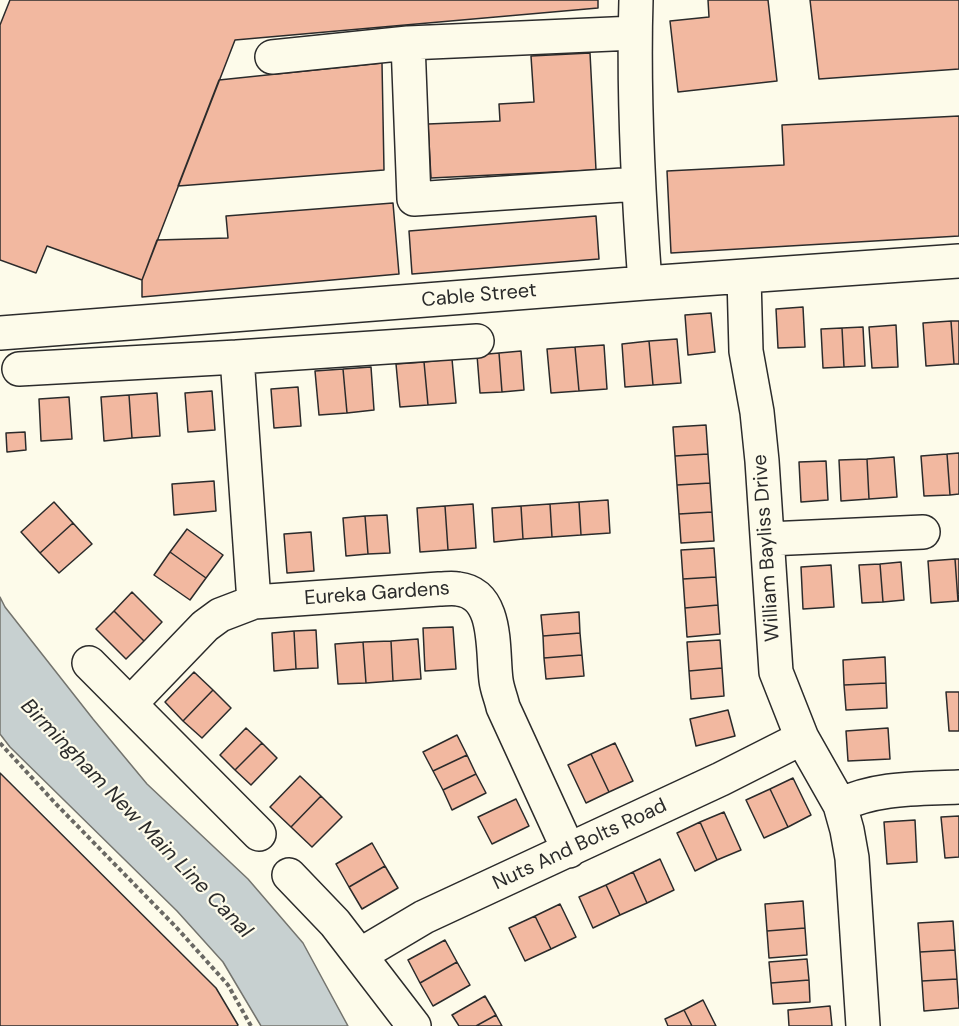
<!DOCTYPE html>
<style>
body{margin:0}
canvas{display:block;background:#fdfbea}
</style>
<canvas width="959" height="1026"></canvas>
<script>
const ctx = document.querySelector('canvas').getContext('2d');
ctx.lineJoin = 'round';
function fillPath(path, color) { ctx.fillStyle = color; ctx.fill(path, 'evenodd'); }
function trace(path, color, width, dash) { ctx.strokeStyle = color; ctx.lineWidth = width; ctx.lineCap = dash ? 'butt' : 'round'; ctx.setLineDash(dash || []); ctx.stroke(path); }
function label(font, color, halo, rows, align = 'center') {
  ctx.font = font + ' "DM Sans",sans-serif'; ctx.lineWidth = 4.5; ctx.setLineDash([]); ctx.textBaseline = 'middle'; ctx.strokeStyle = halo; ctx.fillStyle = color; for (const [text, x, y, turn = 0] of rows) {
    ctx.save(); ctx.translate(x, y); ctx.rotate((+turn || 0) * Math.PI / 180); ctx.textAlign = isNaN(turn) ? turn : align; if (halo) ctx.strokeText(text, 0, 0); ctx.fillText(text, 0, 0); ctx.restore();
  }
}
const water = new Path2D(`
 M 0,597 L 5,607 L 93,719 L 147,784 L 248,879 L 303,943 L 348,1026 L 261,1026 L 223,962 L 177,911 L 10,747 L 0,734 Z`);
const building = new Path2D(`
 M 10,0 L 598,0 L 598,8 L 235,40 L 142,280 L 47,246 L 36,273 L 0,260 L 0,25 Z
 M 708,0 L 768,0 L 777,81 L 678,92 L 670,21 L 709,17 Z
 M 810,0 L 959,0 L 959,69 L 819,79 Z
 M 590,53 L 596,170 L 431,178 L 428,124 L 500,121 L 499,104 L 534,102 L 531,56 Z
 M 382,63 L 384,170 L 178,186 L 219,80 Z
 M 959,116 L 959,236 L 671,253 L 667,171 L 784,165 L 782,125 Z
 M 393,203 L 399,274 L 142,297 L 142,280 L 157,240 L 228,238 L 226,216 Z
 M 596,216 L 599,259 L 412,274 L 409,231 Z
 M 803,307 L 805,347 L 778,348 L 776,309 Z
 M 711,313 L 715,352 L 688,355 L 685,315 Z
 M 951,321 L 959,321 L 959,364 L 954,364 Z
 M 951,321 L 954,364 L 926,366 L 923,323 Z
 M 896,325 L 898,367 L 872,368 L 869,327 Z
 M 863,327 L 865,366 L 844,367 L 842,328 Z
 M 842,328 L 844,367 L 823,368 L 821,329 Z
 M 677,339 L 681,383 L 653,385 L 649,341 Z
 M 649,341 L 653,385 L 625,387 L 622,344 Z
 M 604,345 L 607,389 L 579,391 L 575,347 Z
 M 575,347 L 579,391 L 551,393 L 547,349 Z
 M 521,351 L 524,390 L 502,392 L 499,353 Z
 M 499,353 L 502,392 L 480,393 L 477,355 Z
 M 452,359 L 456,403 L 428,405 L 424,362 Z
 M 424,362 L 428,405 L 400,407 L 396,364 Z
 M 371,367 L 374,410 L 347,413 L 343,369 Z
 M 343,369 L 347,413 L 319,415 L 315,371 Z
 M 298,387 L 301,426 L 274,428 L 271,389 Z
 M 212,391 L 215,430 L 188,432 L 185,393 Z
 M 157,393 L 160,436 L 132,438 L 129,395 Z
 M 129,395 L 132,438 L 104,441 L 101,397 Z
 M 69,397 L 72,439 L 41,441 L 39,399 Z
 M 706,425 L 708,454 L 675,456 L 673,427 Z
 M 25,432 L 26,450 L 7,452 L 6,433 Z
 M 959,453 L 959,494 L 950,495 L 947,454 Z
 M 708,454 L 710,483 L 677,485 L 675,456 Z
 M 947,454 L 950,495 L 924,496 L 921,456 Z
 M 894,457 L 897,497 L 869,499 L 867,459 Z
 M 867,459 L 869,499 L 841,501 L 839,460 Z
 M 826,461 L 828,500 L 801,502 L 799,462 Z
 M 214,481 L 216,511 L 174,515 L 172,484 Z
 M 710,483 L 712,512 L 679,514 L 677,485 Z
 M 608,500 L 610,533 L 581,535 L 579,502 Z
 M 54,502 L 73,523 L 40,553 L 21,532 Z
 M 579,502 L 581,535 L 552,537 L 550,504 Z
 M 473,504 L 476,548 L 448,550 L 445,506 Z
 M 550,504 L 552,537 L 523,539 L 521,506 Z
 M 445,506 L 448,550 L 420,552 L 417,508 Z
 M 521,506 L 523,539 L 494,542 L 492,508 Z
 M 712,512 L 714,541 L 681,543 L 679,514 Z
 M 387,515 L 390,553 L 368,554 L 365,516 Z
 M 365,516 L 368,554 L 346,556 L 343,518 Z
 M 73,523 L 92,544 L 59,573 L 40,553 Z
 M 187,529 L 223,555 L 206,578 L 170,552 Z
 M 311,532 L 314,571 L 287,573 L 284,534 Z
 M 714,548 L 716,577 L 683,579 L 681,550 Z
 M 170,552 L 206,578 L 190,600 L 154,575 Z
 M 955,559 L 959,559 L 959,601 L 958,601 Z
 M 955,559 L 958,601 L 931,603 L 928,561 Z
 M 901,562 L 904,600 L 883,602 L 880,564 Z
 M 880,564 L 883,602 L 862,603 L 859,565 Z
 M 831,565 L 834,607 L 803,609 L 801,567 Z
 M 716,577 L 718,605 L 685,608 L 683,579 Z
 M 132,592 L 162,622 L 144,641 L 114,611 Z
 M 718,605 L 720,634 L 687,637 L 685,608 Z
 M 114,611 L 144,641 L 126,659 L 96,629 Z
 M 579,612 L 580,633 L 543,636 L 541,615 Z
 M 453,627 L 456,669 L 425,671 L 423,628 Z
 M 316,630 L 318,668 L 296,669 L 294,631 Z
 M 294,631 L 296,669 L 274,671 L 272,633 Z
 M 580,633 L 582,655 L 544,658 L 543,636 Z
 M 418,639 L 421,679 L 393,681 L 391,641 Z
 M 720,640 L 722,668 L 689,671 L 687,642 Z
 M 391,641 L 393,681 L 366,683 L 363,642 Z
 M 363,642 L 366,683 L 338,684 L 335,644 Z
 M 582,655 L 584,676 L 546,679 L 544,658 Z
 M 885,657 L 886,683 L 844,685 L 843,660 Z
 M 722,668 L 724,696 L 691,699 L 689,671 Z
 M 194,672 L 213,690 L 183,721 L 165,702 Z
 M 886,683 L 887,708 L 846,710 L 844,685 Z
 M 213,690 L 231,708 L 202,738 L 183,721 Z
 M 946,692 L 959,692 L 959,731 L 949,731 Z
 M 728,710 L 735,736 L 696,746 L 690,719 Z
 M 246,728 L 262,743 L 235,770 L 220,755 Z
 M 888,728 L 890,759 L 848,761 L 846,731 Z
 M 457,735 L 467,755 L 433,771 L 423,752 Z
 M 262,743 L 277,758 L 251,785 L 235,770 Z
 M 615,743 L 633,781 L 609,792 L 591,754 Z
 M 591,754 L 609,792 L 586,803 L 568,765 Z
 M 467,755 L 476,774 L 443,790 L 433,771 Z
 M 0,773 L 216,988 L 238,1025 L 237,1026 L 0,1026 Z
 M 476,774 L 486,793 L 452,810 L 443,790 Z
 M 300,776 L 321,796 L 291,827 L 270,807 Z
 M 793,778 L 811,815 L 788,827 L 770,789 Z
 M 770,789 L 788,827 L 764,838 L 746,800 Z
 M 321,796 L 342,817 L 312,847 L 291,827 Z
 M 516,799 L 529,826 L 492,844 L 478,817 Z
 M 724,812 L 741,850 L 717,860 L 700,822 Z
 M 959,816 L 959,857 L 945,858 L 941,817 Z
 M 915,820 L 917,862 L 887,864 L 884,822 Z
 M 700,822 L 717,860 L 695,871 L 677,833 Z
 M 372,843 L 385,866 L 349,887 L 336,864 Z
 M 660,859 L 674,890 L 647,903 L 633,872 Z
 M 385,866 L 398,888 L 362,909 L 349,887 Z
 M 633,872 L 647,903 L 620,915 L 606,885 Z
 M 606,885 L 620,915 L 593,928 L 579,897 Z
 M 803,901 L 805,928 L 767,931 L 765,904 Z
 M 560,904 L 576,937 L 551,949 L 535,916 Z
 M 535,916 L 551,949 L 525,961 L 509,928 Z
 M 953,921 L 955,950 L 920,952 L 918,923 Z
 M 805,928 L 807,955 L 769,958 L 767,931 Z
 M 445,940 L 457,962 L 420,983 L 408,960 Z
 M 955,950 L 957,979 L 922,981 L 920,952 Z
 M 807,959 L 809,980 L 771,983 L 769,962 Z
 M 457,962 L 470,985 L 433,1006 L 420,983 Z
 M 957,979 L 959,1008 L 924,1011 L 922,981 Z
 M 809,980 L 810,1002 L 773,1004 L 771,983 Z
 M 485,996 L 496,1015 L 476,1026 L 459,1026 L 452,1015 Z
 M 703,1000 L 716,1026 L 692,1026 L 684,1010 Z
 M 830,1006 L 832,1026 L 789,1026 L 788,1010 Z
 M 684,1010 L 692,1026 L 668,1026 L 665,1019 Z
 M 496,1015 L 502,1026 L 476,1026 Z`);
const path = new Path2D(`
 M 0,743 L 56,804 L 176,927 L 228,985 L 251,1026`);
const minor = new Path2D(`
 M 636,0 C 633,94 638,189 645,283
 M 408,43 L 414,199 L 638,184
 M 272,57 L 408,43 L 635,33
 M 744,277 L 746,351 L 757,412 L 762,461 L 776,672 L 802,738 L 840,805 L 847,830 L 852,858 L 863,1026
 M 0,333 L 645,283 L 959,261
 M 19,369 L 237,357 L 477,341
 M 768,539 L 923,532
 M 254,602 L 439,589 C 445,589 452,588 458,589 C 499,594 492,650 496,680 C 497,689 501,698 503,707 L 569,851
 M 89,663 L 259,834
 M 130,704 L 205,626 L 220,615 L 254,602 L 237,357
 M 840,805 C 878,787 918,789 959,787
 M 289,875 L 335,923 L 414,1026
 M 360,955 L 424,917 L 721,779 L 802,738`);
const streetNames = [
 ["Cable Street",479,296,-5],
 ["William Bayliss Drive",767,548,-94],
 ["Eureka Gardens",377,594,-4],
 ["Nuts And Bolts Road",580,845,-25]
];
const waterNames = [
 ["Birmingham New Main Line Canal",136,819,46]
];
fillPath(water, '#c7d0d0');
trace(water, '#74746e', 1.5);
fillPath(building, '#f2b8a0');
trace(building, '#2b2b2b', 1.5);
trace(minor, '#2b2b2b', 36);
trace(path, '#6a6964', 4, [4.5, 3]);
trace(minor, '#fdfbea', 33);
label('20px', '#2b2b2b', '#fdfbea', streetNames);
label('italic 21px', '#2b2b2b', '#fdfbea', waterNames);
</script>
